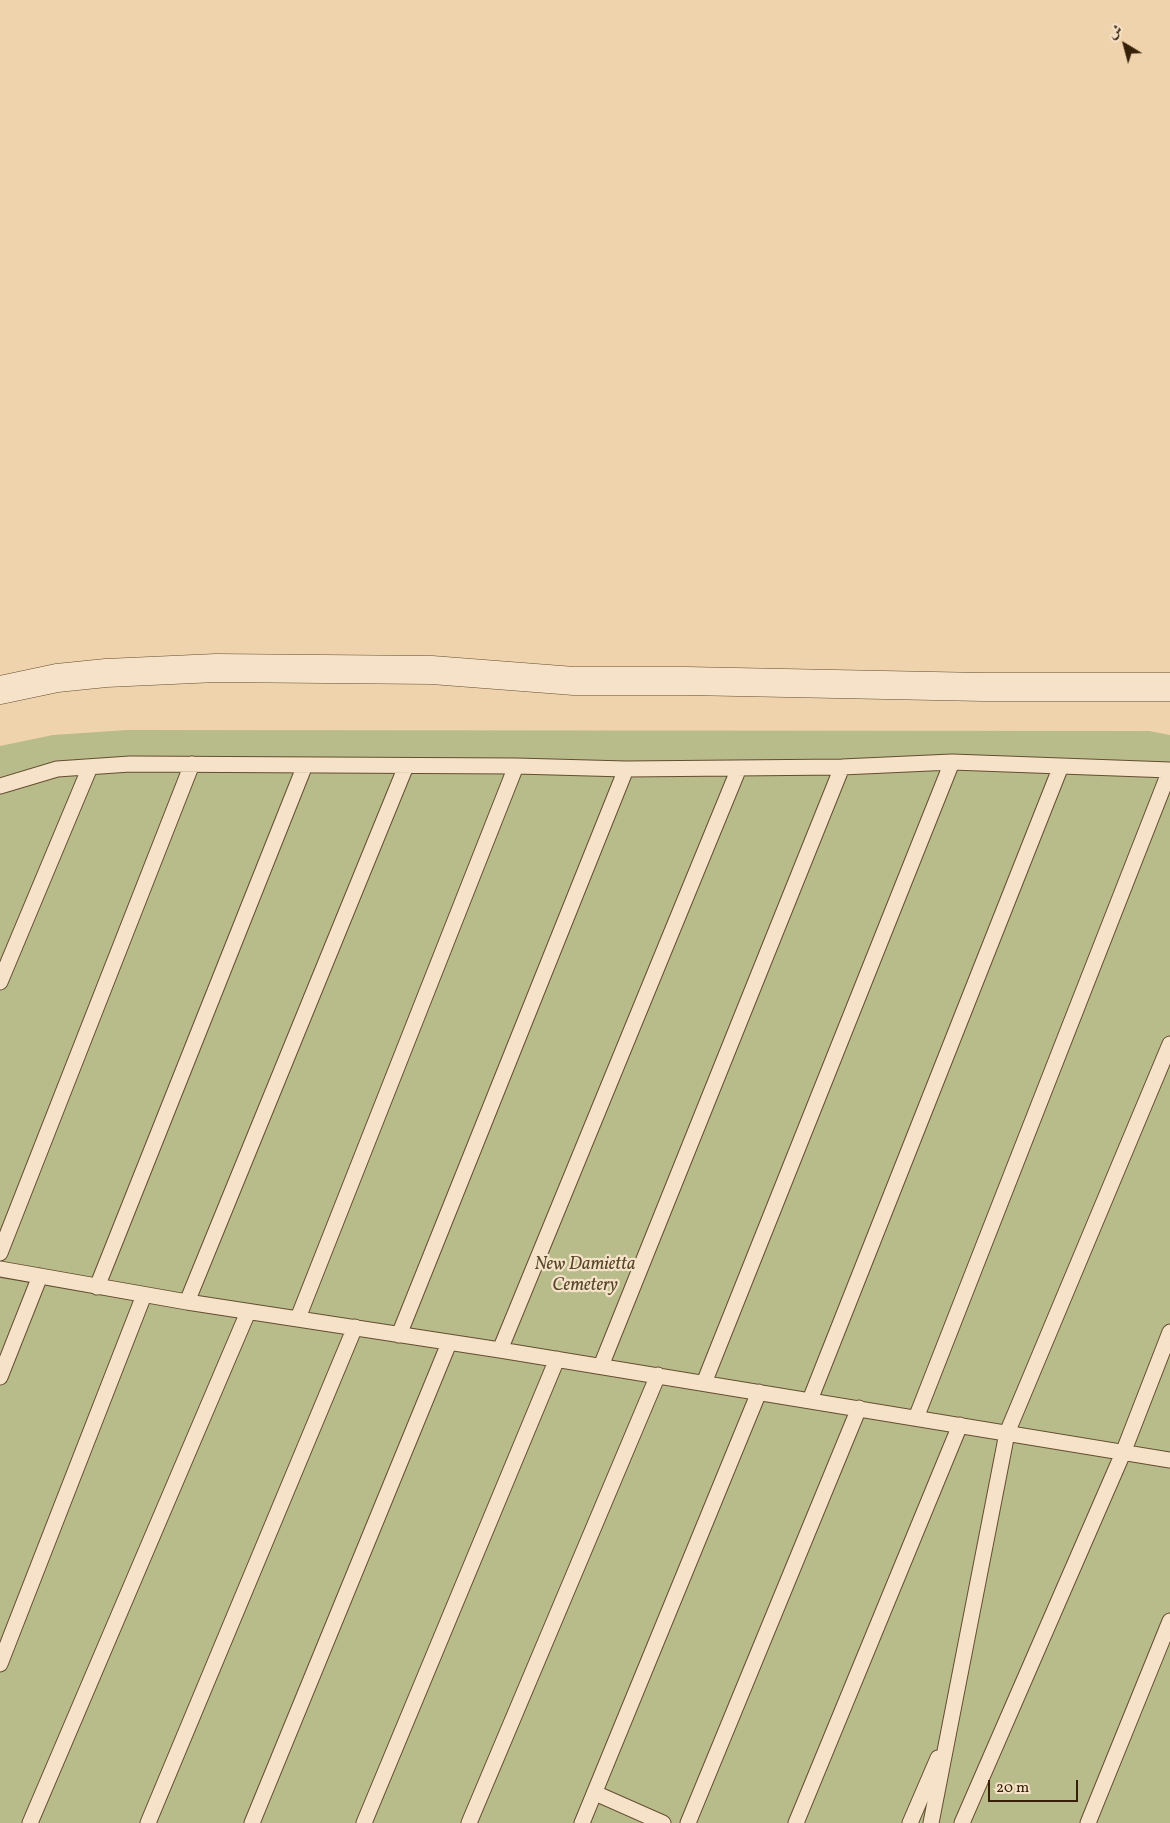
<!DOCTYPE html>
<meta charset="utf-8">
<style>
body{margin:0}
#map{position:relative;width:1170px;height:1823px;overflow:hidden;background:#efd3ac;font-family:Vollkorn,Amiri,serif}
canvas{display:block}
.north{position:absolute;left:1100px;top:20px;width:50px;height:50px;-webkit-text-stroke:4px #f5e2c9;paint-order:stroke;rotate:323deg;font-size:14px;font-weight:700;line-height:20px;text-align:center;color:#372008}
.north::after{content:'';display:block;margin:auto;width:18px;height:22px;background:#372008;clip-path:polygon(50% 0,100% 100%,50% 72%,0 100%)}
.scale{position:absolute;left:988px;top:1780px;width:90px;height:22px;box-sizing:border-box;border:2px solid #372008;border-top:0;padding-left:6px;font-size:15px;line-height:18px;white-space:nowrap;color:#372008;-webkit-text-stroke:4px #f5e2c9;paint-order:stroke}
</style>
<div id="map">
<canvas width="1170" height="1823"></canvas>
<div class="north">ش</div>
<div class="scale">20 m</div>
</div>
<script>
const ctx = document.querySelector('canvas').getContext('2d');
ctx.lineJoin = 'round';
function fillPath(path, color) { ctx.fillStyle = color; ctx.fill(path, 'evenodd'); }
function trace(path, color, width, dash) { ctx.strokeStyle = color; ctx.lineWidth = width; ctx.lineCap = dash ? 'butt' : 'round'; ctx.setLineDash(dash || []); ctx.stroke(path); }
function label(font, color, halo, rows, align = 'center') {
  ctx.font = font + ' Vollkorn,serif'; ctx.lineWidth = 4.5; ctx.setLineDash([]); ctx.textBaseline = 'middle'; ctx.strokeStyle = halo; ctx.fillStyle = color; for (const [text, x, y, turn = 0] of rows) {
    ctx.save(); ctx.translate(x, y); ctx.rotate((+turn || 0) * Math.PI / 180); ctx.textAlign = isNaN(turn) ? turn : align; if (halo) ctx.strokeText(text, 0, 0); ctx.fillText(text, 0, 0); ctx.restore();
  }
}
const green = new Path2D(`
 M 127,730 L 1149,731 L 1170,735 L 1170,1823 L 0,1823 L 0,746 L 53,735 Z`);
const lane = new Path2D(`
 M 0,786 L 57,769 L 130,764 L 516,766 L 626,769 L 842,767 L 952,762 L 1170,770
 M 0,982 L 90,767
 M 0,1253 L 192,764
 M 0,1269 L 187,1302 L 500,1350 L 1170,1460
 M 97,1287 L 305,765
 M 187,1302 L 406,766
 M 298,1318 L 516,766
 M 399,1335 L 626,769
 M 500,1350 L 739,768
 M 601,1366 L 842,767
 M 0,1377 L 40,1276
 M 704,1383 L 952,762
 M 810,1400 L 1061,766
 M 916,1418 L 1170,770
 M 0,1664 L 144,1295
 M 595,1793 L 663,1823
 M 30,1823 L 248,1312
 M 148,1823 L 355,1327
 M 252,1823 L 449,1343
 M 364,1823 L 557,1359
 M 469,1823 L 658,1375
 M 582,1823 L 759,1392
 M 688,1823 L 859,1408
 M 796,1823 L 960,1425
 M 910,1823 L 938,1758
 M 931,1823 L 1007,1433 L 1170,1044
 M 962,1823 L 1123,1453 L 1170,1332
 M 1088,1823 L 1170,1621`);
const street = new Path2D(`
 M 0,690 L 57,678 L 106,673 L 216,668 L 432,670 L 574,681 L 687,681 L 983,687 L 1170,687`);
const parkNames = [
 ["New Damietta",585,1266],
 ["Cemetery",585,1287]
];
fillPath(green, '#b7bc8a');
trace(lane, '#654d31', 17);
trace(street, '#654d31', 29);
trace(lane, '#f5e2c9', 15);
trace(street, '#f5e2c9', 28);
label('italic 18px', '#574728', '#f5e2c9', parkNames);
</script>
